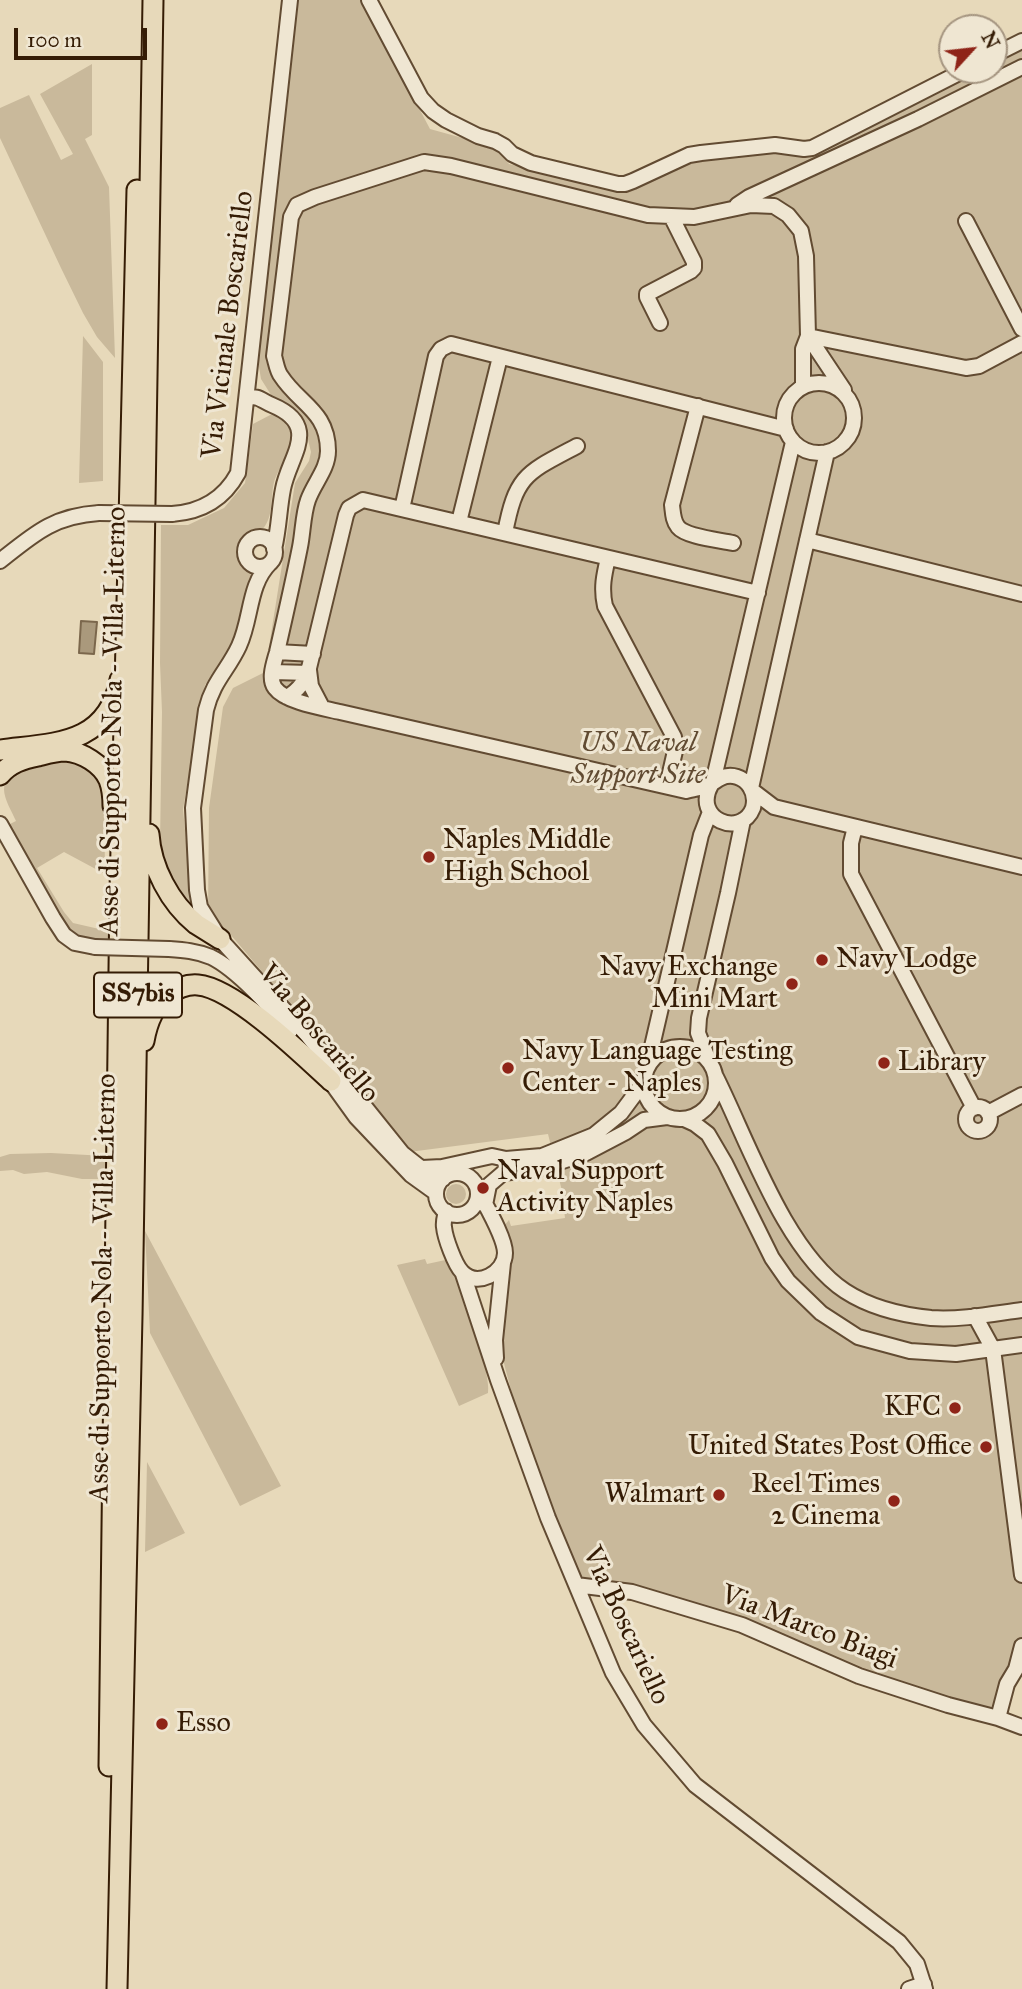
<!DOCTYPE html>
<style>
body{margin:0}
#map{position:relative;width:1022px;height:1989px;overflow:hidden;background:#e7d9ba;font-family:"IM FELL Great Primer",serif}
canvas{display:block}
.north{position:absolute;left:938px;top:14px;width:70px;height:70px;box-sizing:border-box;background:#efe6d2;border:2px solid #a59580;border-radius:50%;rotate:63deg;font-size:19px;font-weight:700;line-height:28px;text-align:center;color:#351c05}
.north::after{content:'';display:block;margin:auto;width:24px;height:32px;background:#8f2418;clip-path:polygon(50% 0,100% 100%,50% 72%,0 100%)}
.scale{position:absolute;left:14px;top:28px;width:133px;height:32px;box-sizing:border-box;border:4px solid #351c05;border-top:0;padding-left:9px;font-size:21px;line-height:24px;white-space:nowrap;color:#351c05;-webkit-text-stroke:5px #efe6d2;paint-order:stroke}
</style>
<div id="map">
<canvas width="1022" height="1989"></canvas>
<div class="north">N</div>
<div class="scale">100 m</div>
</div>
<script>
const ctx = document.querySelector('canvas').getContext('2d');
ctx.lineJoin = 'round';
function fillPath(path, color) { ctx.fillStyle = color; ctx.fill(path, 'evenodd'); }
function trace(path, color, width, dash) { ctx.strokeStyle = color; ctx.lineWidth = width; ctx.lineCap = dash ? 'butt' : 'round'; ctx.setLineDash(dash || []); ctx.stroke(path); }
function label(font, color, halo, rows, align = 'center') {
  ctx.font = font + ' "IM FELL Great Primer",serif'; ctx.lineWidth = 6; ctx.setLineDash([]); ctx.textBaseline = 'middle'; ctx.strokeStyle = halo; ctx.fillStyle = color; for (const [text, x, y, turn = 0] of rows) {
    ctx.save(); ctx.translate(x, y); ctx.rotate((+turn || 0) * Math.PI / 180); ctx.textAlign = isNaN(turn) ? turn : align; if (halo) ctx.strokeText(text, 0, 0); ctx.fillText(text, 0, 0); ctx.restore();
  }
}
const green = new Path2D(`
 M 298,0 L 362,0 L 430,129 L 495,147 L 509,164 L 627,192 L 694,160 L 783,152 L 804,156 L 983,70 L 994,70 L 994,64 L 1022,50 L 1022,1677 L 1012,1674 L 1001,1715 L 851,1669 L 767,1631 L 701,1605 L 603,1582 L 580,1581 L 526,1448 L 499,1344 L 512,1251 L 503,1227 L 509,1220 L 511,1226 L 565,1218 L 562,1191 L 548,1134 L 409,1152 L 321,1041 L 230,934 L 208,916 L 209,808 L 223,707 L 233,688 L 265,672 L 295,483 L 309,461 L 311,452 L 305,427 L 299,418 L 273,398 L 261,379 L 256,349 L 282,147 Z
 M 92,64 L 92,135 L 85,139 L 109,187 L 115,358 L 97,337 L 83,313 L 61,268 L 0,138 L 0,108 L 29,95 L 61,160 L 73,154 L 40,94 Z
 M 83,336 L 103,362 L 103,481 L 79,483 Z
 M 274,413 C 282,421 292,427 292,439 C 292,454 280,465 275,479 C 270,494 274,513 265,526 C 255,540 244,531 243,553 L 240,555 L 242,564 L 250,570 L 251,576 L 241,624 L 232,646 L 205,685 L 183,809 L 192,906 L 202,922 L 185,904 L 166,867 L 160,844 L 162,712 L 160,663 L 161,525 L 188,525 L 224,508 L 245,483 L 253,424 Z
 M 65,760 L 81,765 L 94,776 L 104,791 L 105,874 L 64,852 L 37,868 L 64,912 L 73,923 L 108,931 L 108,941 C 96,940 81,941 71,934 C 55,923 19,846 8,825 L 16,821 C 12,812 4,799 4,789 C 5,760 45,762 65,760 Z
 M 51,1153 L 106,1156 L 106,1179 L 82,1179 L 47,1172 L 24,1174 L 13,1170 L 0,1171 L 0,1157 L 10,1154 Z
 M446 1194a10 10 0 1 1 20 0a10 10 0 1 1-20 0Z
 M 145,1231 L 281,1486 L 240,1506 L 150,1333 Z
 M 425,1259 L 427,1264 L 450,1259 C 460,1281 492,1373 488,1393 L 459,1406 L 397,1265 Z
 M 147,1462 L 185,1533 L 145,1552 Z`);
const water = new Path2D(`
 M 81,621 L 97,622 L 94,654 L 79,653 Z`);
const minor = new Path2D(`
 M 369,0 L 421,98 L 433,111 L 446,120 L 478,136 L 495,141 L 504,146 L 512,154 L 531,163 L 618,184 L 625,184 L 633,181 L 689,155 L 701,153 L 775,145 L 804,149 L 812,148 L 965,70
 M 994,55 L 1022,41
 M 737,205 L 749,197 L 918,119 L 1022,67
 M 966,221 L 1022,329
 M 660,323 L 647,297 L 647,294 L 691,271 L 694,268 L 694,262 L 671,216
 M 808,336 L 966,368 L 979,366 L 1022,343
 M 808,336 L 844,390
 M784 418a35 35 0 1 1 70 0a35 35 0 1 1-70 0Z
 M 247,399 C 257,394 262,401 272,405 C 322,426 289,456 283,489 C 279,509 279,529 274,549
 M 698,406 L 672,505 C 673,513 673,521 678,527 C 686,537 720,540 733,543
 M 402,509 L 436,356 L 441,349 L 451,344 L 786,429
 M 172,514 C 201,512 224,499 238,473 L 290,0
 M 459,522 L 500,357
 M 505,533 C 516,475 526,473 577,446
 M245 552a15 15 0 1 1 30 0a15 15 0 1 1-30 0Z
 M 807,540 L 1022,594
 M 608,558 C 604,575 601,588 605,606 L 674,737 L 675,751 L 667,786
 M 0,561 C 34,534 53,516 99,513
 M 270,563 C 248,585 252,618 239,646 C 228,670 213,681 206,710 L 193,808 L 197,890 L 200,907 L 220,939 L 308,1036 L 402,1153 L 421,1168 L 443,1179
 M 277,652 L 313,654
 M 309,670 L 311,686 L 322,707
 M 273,672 L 309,673
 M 287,697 C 300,689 304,682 309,668 L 346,515 L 349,508 L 363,500 L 758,593
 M 713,782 L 793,442
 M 711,785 C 692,819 741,839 753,808 C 755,800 754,793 750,787 C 744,777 731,773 721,778 C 716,780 713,784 707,786 C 701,788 693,789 686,791 L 340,712 C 323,708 285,702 275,688 C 268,679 274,663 277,652 C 285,617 293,582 300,547 C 303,532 303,514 308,500 C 314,483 328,469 328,451 C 328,411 299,404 281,376 C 277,371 276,362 274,356 L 291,217 L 297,205 L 315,197 L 424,162 L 451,166 L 648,215 L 694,217 L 751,205 L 774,206 L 788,215 L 801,231 L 806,256 L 808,336 L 803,349 L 803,386
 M 751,788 L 827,452
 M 753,791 L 774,807 L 1022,867
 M 0,824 L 53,918 L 64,935 L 75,943 L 95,947
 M 855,827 L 851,843 L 851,874 L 974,1108
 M 169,949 C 183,950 197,951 211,957 C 236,969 273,1009 290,1031
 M644 1083a36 36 0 1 1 72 0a36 36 0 1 1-72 0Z
 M 709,1061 L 698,1033 L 699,1018 L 728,893 L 743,820
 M 647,1068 L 701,835 L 710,812
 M 325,1074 L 356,1117 L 411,1175 L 436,1193
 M 716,1077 C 748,1141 785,1251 845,1291 C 871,1308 901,1315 931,1318 C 961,1320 992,1314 1022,1310
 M966 1119a12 12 0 1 1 24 0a12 12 0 1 1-24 0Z
 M 988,1113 L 1022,1095
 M 684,1119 L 695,1124 L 708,1134 L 725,1163 L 772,1258 L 788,1281 L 821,1313 L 858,1337 L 910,1351 L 956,1354 L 1022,1345
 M 422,1168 L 442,1167 L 492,1156 L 506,1159 L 542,1156 L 594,1135 L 621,1113 L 644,1082
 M436 1194a21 21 0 1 1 42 0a21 21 0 1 1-42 0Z
 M 485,1205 L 489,1185 L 503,1173 L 542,1168 L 586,1153 L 626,1132 L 644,1120 L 667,1117
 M 446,1211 C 445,1216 443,1222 444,1227 C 445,1238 455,1265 462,1272 C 477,1288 505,1273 505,1253 C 505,1239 489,1211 482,1198
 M 463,1274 L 498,1380 L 548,1518 L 613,1673 L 644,1725 L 695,1785 L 899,1942 L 917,1964 L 925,1989
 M 975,1316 L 993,1349 L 1022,1575
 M 496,1358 L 495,1340 L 503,1263
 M 576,1585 L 632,1592 L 742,1625 L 859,1676 L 948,1705 L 998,1718 L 1022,1727
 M 998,1718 L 1007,1684 L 1016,1669 L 1022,1646
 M 909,1989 L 924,1984`);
const highway = new Path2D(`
 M 0,750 C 53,743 107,746 120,680
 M 0,775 C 10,763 23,759 38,756 C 46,754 56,751 65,751 C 82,752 102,764 109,780 C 112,788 113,798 113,806
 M 149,834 C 151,867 170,903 196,924 C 204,929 212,934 220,939
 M 144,1041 C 147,1024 153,1006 168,995 C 176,989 187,984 198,985 C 234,988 303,1055 331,1081
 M 109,1766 L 120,890 L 137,190
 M 117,1989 L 132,1316 L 153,0`);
const minorBridge = new Path2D(`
 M 99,513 L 172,514
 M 95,947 L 169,949`);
const markers = [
 [429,857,7,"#8f2418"],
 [822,960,7,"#8f2418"],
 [792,984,7,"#8f2418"],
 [884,1063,7,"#8f2418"],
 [508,1068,7,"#8f2418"],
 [483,1188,7,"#8f2418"],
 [955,1408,7,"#8f2418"],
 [986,1447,7,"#8f2418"],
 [719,1495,7,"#8f2418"],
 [894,1501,7,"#8f2418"],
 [162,1724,7,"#8f2418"]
];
const shields = [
 [138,995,88]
];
const shieldNames = [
 ["SS7bis",138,995]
];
const streetNames = [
 ["Via Vicinale Boscariello",229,325,-83],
 ["Asse di Supporto Nola - Villa Literno",114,721,-89],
 ["Via Boscariello",318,1034,50],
 ["Asse di Supporto Nola - Villa Literno",104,1288,-89],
 ["Via Boscariello",625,1626,65],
 ["Via Marco Biagi",809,1628,21]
];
const parkNames = [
 ["US Naval",638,744],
 ["Support Site",638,776]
];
const poiNames = [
 ["Naples Middle",443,841],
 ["High School",443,873],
 ["Navy Lodge",836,960],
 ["Navy Exchange",778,968,"right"],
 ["Mini Mart",778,1000,"right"],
 ["Navy Language Testing",522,1052],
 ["Center - Naples",522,1084],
 ["Library",898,1063],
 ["Naval Support",497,1172],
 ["Activity Naples",497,1204],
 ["KFC",941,1408,"right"],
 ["United States Post Office",972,1447,"right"],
 ["Reel Times",880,1485,"right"],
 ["2 Cinema",880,1517,"right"],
 ["Walmart",705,1495,"right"],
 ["Esso",176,1724]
];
fillPath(green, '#c9b99b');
fillPath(water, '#aa997c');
trace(water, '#7b674c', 2);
trace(minor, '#624b32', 18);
trace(highway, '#351c05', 23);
trace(minor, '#efe6d2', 14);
trace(highway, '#e7d9ba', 19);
trace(minorBridge, '#624b32', 18, []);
trace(minorBridge, '#efe6d2', 14);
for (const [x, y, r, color] of markers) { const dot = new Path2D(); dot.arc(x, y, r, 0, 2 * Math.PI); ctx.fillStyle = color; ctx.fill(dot); trace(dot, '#efe6d2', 2.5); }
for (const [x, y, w] of shields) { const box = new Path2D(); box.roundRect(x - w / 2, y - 22.5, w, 45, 5); ctx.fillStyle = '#efe6d2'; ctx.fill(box); trace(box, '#351c05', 2); }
label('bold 26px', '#351c05', null, shieldNames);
label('28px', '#351c05', '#efe6d2', streetNames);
label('italic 28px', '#614b32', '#efe6d2', parkNames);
label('28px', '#351c05', '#efe6d2', poiNames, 'left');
</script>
